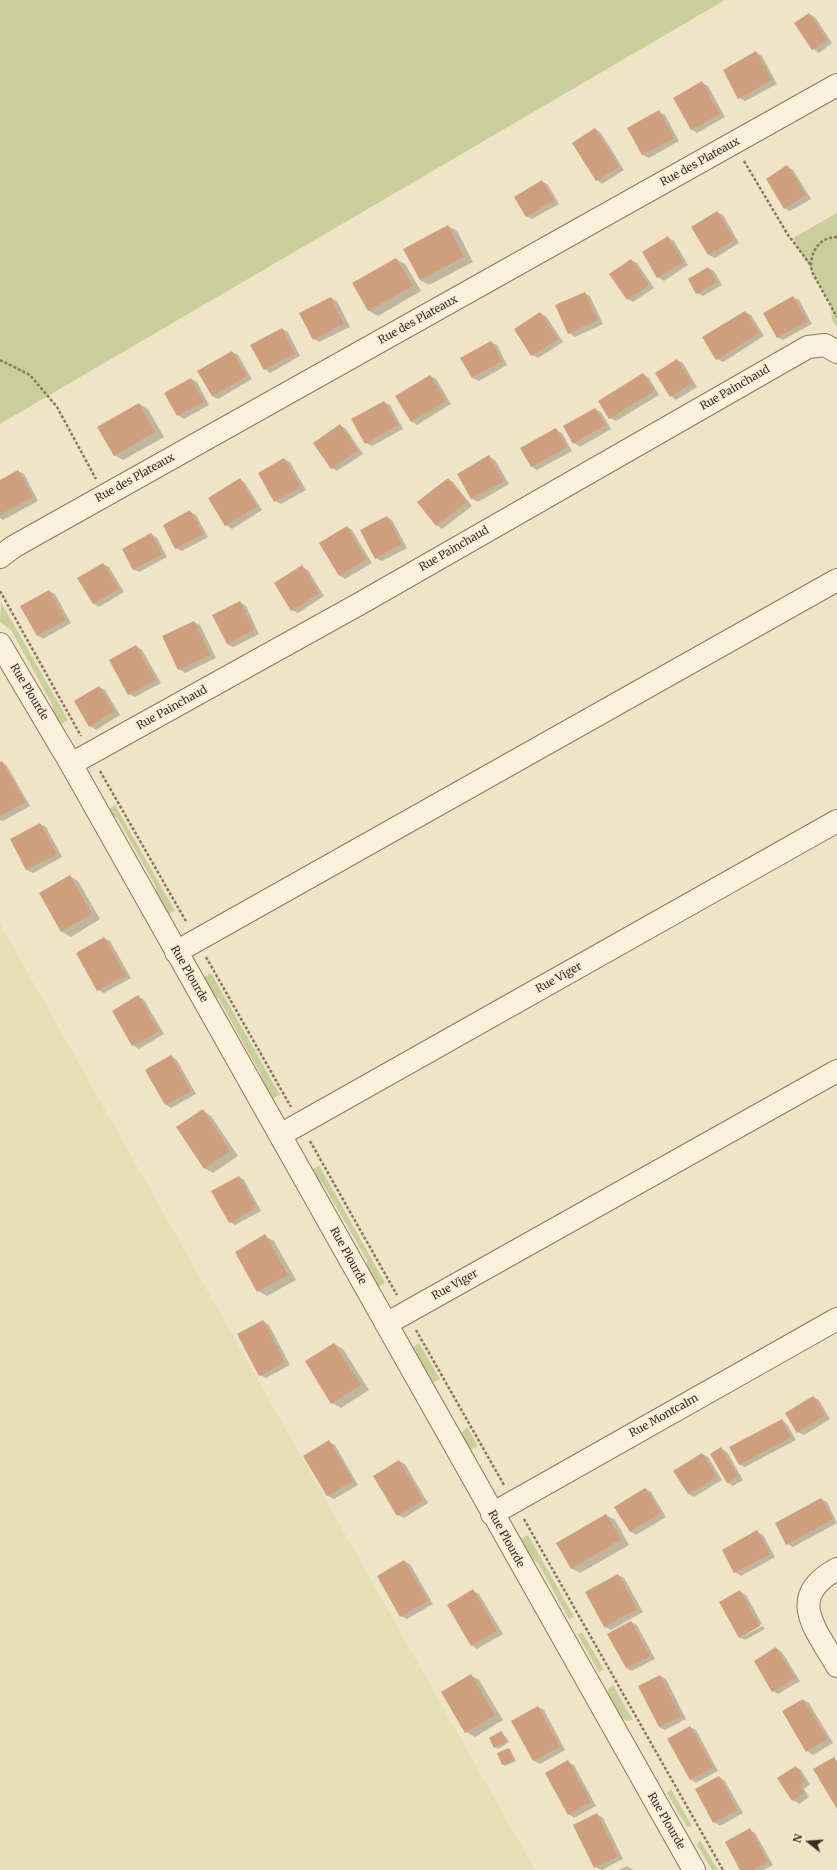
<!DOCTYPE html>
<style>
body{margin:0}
#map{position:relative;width:837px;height:1870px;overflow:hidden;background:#f0e4c8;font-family:Merriweather,serif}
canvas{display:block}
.north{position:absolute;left:789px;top:1822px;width:40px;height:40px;-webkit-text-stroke:3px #f7eed8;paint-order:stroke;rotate:287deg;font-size:11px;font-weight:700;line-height:16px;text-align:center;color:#3d2e20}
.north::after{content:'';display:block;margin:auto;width:14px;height:18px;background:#3d2e20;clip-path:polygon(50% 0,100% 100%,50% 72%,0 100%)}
</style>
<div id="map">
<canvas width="837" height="1870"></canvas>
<div class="north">N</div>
</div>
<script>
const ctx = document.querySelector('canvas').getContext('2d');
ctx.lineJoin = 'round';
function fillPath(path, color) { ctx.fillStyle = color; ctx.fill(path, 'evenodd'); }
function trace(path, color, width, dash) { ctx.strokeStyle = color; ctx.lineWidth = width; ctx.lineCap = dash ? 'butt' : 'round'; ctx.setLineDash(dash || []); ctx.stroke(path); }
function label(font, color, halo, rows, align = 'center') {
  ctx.font = font + ' Merriweather,serif'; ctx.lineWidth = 3.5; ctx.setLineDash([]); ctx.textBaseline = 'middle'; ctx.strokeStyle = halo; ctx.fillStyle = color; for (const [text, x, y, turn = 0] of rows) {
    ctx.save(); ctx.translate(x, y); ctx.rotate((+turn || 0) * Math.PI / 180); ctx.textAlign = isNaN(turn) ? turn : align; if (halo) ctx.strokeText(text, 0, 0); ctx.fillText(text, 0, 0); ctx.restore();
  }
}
const farmland = new Path2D(`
 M 0,924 L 535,1870 L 0,1870 Z`);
const green = new Path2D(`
 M 0,0 L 725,0 L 0,424 Z
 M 837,213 L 837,327 L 832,320 L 831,305 L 793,238 Z
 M 1,602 L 68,720 L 58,726 L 53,714 L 52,704 L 11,630 L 0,622 Z
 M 115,805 L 175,911 L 165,916 L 158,903 L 156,887 L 118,819 L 107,811 Z
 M 211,973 L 280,1095 L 269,1100 L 262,1086 L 262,1077 L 219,999 L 209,993 L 201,979 Z
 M 319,1165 L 385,1283 L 376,1288 L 367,1272 L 367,1260 L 323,1184 L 315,1179 L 310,1172 Z
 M 419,1343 L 440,1379 L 430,1384 L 410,1349 Z
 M 467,1427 L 478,1446 L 468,1451 L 459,1435 Z
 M 528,1535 L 574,1617 L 569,1619 L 538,1563 L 527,1555 L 518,1540 Z
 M 582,1632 L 604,1670 L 599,1672 L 578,1635 Z
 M 613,1685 L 633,1720 L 627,1721 L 619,1716 L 608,1698 L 608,1689 Z
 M 671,1789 L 692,1826 L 687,1827 L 667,1793 Z
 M 700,1840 L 718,1870 L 712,1870 L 697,1845 Z`);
const shadow = new Path2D(`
 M 809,14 L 815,17 L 832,43 L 819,53 L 813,49 Z
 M 756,53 L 762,56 L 777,84 L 745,101 L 739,98 Z
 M 702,83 L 708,86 L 725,117 L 697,133 L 692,130 L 674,99 Z
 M 659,112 L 665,115 L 679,141 L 649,158 L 643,155 L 628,128 Z
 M 595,129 L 601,133 L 624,170 L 602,184 L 597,180 Z
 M 788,167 L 793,170 L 811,199 L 790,211 L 785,208 Z
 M 542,181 L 548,185 L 559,204 L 532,219 L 526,216 Z
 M 717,212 L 723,215 L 739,243 L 715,258 L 709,255 L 692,227 Z
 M 448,226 L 457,231 L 473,262 L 429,285 L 420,280 Z
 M 668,238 L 674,241 L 688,265 L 664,281 L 658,277 Z
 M 396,259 L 405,264 L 421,291 L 378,316 L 369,311 L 354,283 Z
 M 631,260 L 637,263 L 654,288 L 633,302 L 628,299 Z
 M 708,268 L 714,271 L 722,285 L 703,296 L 697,293 Z
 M 584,293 L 590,296 L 603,324 L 575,337 L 569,333 Z
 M 793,297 L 799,300 L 812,324 L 783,340 L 777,337 Z
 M 331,298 L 337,301 L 350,327 L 319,342 L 314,339 Z
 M 745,312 L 751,315 L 764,336 L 723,362 L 717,359 Z
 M 540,313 L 546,316 L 563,342 L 538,358 L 532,355 Z
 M 282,329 L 288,332 L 300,356 L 270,373 L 265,369 Z
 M 491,342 L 497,345 L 507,365 L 479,381 L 473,378 L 462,358 Z
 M 232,352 L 238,355 L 252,379 L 218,399 L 212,396 Z
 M 677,360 L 683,363 L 697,387 L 676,400 L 671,396 Z
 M 643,374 L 649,378 L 659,395 L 616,421 L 610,418 Z
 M 430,376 L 436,379 L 451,404 L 417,425 L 411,421 Z
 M 191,379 L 197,382 L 209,405 L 184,419 L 178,415 Z
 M 384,402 L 390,405 L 403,429 L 372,446 L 366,443 Z
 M 139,404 L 148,409 L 164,437 L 123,460 L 114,455 Z
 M 595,409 L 601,412 L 611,429 L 580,447 L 574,443 Z
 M 340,425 L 346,429 L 363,454 L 337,471 L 332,468 Z
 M 556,430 L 562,433 L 572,451 L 537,470 L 532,467 Z
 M 489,457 L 495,460 L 509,484 L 478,502 L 472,499 L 458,475 Z
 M 284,459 L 290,462 L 306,490 L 281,504 L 275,501 Z
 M 18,471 L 24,474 L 38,501 L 3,520 L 0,518 L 0,481 Z
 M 240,479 L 245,483 L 262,510 L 232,529 L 226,525 Z
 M 448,479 L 453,482 L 472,506 L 442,529 L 437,525 Z
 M 190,512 L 196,515 L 208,537 L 182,551 L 176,548 Z
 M 387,517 L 392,520 L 407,548 L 382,561 L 376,558 Z
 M 347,527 L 352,530 L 372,563 L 345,579 L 339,575 Z
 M 151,534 L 157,538 L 167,557 L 139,572 L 133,569 Z
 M 103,564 L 109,567 L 124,592 L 99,607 L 94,604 L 79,578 Z
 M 302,567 L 308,570 L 324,596 L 298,613 L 292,610 Z
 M 49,591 L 55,594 L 71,623 L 43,639 L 37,635 Z
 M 240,602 L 246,606 L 259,634 L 233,647 L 227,644 Z
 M 194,622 L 200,625 L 216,658 L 185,673 L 179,669 L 164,636 Z
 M 136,646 L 142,650 L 161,683 L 135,697 L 129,694 Z
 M 99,687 L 105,690 L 120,715 L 96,730 L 90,726 L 75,702 Z
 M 2,762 L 7,766 L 30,806 L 3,821 L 0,820 L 0,763 Z
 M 40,824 L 46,827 L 62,857 L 33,873 L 27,870 L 11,840 Z
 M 70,876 L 78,881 L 100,919 L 71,937 L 62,932 L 40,893 Z
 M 104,938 L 110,941 L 131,978 L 104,993 L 98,990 Z
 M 138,996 L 144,1000 L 164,1034 L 139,1049 L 133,1045 Z
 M 171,1056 L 177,1060 L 196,1094 L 171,1108 L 165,1104 Z
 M 203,1111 L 211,1116 L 238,1156 L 213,1173 L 204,1168 Z
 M 239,1177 L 244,1180 L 261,1211 L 235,1225 L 230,1222 Z
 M 265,1236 L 274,1241 L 296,1280 L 267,1296 L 258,1291 Z
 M 263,1321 L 269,1325 L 290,1365 L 266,1378 L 260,1375 Z
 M 334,1344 L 343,1349 L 369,1390 L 341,1408 L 332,1403 Z
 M 813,1397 L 819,1400 L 830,1419 L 804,1435 L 798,1432 Z
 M 782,1420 L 787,1424 L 796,1440 L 745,1467 L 739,1464 Z
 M 329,1442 L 335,1445 L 358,1485 L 334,1499 L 328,1496 L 305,1456 Z
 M 721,1449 L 727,1452 L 743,1480 L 733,1486 L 727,1482 Z
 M 702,1454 L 708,1457 L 722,1480 L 694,1497 L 689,1494 L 675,1471 Z
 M 399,1461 L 405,1464 L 428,1503 L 404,1518 L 398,1515 Z
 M 646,1489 L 651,1492 L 666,1517 L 636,1535 L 631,1532 L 616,1507 Z
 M 821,1499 L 827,1502 L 837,1523 L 793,1547 L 787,1544 Z
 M 606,1515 L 615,1520 L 629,1545 L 580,1573 L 571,1568 Z
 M 757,1532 L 763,1535 L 775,1557 L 741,1576 L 735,1572 Z
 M 404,1561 L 410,1564 L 433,1604 L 407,1619 L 401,1616 Z
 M 618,1575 L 624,1578 L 643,1612 L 611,1630 L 605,1627 L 586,1593 Z
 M 473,1591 L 479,1594 L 503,1634 L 477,1649 L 472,1645 Z
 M 740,1592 L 746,1595 L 762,1624 L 741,1635 L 741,1637 L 763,1626 L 765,1629 L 745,1640 L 739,1637 Z
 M 631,1622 L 637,1625 L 655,1659 L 632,1671 L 626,1668 Z
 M 776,1648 L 782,1652 L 800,1681 L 778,1694 L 773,1691 Z
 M 471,1675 L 479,1680 L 503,1720 L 475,1737 L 466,1732 Z
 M 660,1676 L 666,1679 L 686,1719 L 665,1730 L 659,1727 Z
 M 803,1700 L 809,1703 L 833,1743 L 813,1755 L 807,1751 L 783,1712 Z
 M 538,1707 L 544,1710 L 565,1750 L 540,1764 L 534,1761 L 512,1721 Z
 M 690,1727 L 696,1730 L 718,1771 L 696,1783 L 690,1779 Z
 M 502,1732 L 509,1742 L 498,1749 L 495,1747 Z
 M 509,1749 L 511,1751 L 516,1761 L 505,1766 L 503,1764 Z
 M 568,1762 L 574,1765 L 596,1806 L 574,1818 L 569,1814 Z
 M 796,1767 L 801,1770 L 810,1784 L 804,1789 L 809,1797 L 799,1804 L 793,1800 L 779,1778 Z
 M 719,1777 L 725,1781 L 743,1813 L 720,1826 L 714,1822 Z
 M 597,1814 L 603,1818 L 623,1859 L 602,1870 L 595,1867 Z
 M 750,1830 L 755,1833 L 773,1865 L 764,1870 L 741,1870 Z
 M 627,1866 L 633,1870 L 619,1870 Z`);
const building = new Path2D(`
 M 809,13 L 827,40 L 812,50 L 794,23 Z
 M 756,51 L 772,80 L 738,99 L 723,70 Z
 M 702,81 L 720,114 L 691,130 L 673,98 Z
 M 659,110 L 674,138 L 642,155 L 627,128 Z
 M 595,128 L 619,167 L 596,181 L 572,143 Z
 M 787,165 L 806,195 L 784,209 L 766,179 Z
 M 542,180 L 554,200 L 526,217 L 514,197 Z
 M 717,211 L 734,240 L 708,255 L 691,227 Z
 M 448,225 L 464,257 L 420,280 L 403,249 Z
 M 668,236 L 683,262 L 657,278 L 642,252 Z
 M 396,258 L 413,286 L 368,311 L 352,283 Z
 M 631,259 L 649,285 L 627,300 L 609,274 Z
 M 708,267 L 717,282 L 696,294 L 688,279 Z
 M 585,292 L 598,320 L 568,334 L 555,305 Z
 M 793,296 L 807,321 L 777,338 L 763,313 Z
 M 331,297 L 344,324 L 313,340 L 299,313 Z
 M 745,311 L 759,333 L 716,360 L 702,337 Z
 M 540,312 L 558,339 L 531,356 L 514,329 Z
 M 282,328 L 295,353 L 264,370 L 250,345 Z
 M 491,341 L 502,361 L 472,378 L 460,358 Z
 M 232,351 L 247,376 L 212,396 L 197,371 Z
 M 677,359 L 692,383 L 670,397 L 655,373 Z
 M 643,373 L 654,391 L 609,419 L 598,401 Z
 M 430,375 L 446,401 L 411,422 L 395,396 Z
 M 191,378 L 204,402 L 177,416 L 164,393 Z
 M 384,401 L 398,425 L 365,444 L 351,419 Z
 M 139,403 L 155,432 L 114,456 L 97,427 Z
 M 595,408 L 606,425 L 573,444 L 563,426 Z
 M 340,424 L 358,450 L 331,469 L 313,443 Z
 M 556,428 L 567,447 L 531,467 L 520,448 Z
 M 489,455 L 504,481 L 471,499 L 457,474 Z
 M 284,458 L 301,487 L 274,502 L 258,473 Z
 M 18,470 L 33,497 L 0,515 L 0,480 Z
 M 240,478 L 257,506 L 225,526 L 208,498 Z
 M 448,478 L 467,502 L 436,526 L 417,502 Z
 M 190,510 L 203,534 L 175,549 L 163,525 Z
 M 387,516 L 402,544 L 375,559 L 360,530 Z
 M 347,526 L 366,559 L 339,576 L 319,543 Z
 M 151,533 L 162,554 L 133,570 L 122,549 Z
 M 103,563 L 119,589 L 93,604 L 77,578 Z
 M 302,565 L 319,593 L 291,611 L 274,583 Z
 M 49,590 L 66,620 L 37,636 L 20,606 Z
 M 240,601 L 254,630 L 227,644 L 212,615 Z
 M 194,621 L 210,655 L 178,670 L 162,636 Z
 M 136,645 L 156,680 L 128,695 L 109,660 Z
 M 99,686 L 115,711 L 89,727 L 74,701 Z
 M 2,761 L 25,802 L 0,816 L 0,762 Z
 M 40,823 L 57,854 L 26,870 L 10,839 Z
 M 70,875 L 92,914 L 61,932 L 39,893 Z
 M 104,937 L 126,975 L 97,991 L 76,953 Z
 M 138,995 L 159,1031 L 132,1046 L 112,1011 Z
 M 171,1055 L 191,1091 L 165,1105 L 145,1070 Z
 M 203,1109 L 230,1151 L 204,1169 L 176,1127 Z
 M 239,1176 L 256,1208 L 229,1223 L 211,1191 Z
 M 265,1234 L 288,1275 L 257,1292 L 235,1252 Z
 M 263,1320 L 285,1362 L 259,1376 L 237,1334 Z
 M 334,1343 L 361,1385 L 331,1404 L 305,1361 Z
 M 813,1396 L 825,1415 L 797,1433 L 785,1413 Z
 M 782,1419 L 791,1437 L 739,1465 L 729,1447 Z
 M 329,1440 L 353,1481 L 327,1496 L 303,1456 Z
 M 721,1447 L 738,1476 L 727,1483 L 710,1454 Z
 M 702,1453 L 717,1477 L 688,1494 L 673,1471 Z
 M 399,1460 L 423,1500 L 397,1516 L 373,1476 Z
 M 645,1488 L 661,1513 L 630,1532 L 614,1507 Z
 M 821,1498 L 833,1519 L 786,1545 L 775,1523 Z
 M 606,1514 L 621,1539 L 571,1569 L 556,1543 Z
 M 757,1530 L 770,1554 L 734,1573 L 722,1550 Z
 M 404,1560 L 428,1601 L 400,1617 L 377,1576 Z
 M 618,1574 L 637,1609 L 604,1627 L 585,1592 Z
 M 473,1589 L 497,1631 L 471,1646 L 447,1605 Z
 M 740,1590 L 760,1626 L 739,1638 L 719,1602 Z
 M 631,1621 L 650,1656 L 626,1668 L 607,1634 Z
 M 776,1647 L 795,1678 L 772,1692 L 754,1661 Z
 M 471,1674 L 495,1715 L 465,1733 L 441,1692 Z
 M 660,1675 L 681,1716 L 659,1727 L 638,1686 Z
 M 803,1699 L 827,1739 L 806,1752 L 782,1711 Z
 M 538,1706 L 560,1747 L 533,1761 L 511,1721 Z
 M 690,1726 L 713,1767 L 690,1780 L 667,1739 Z
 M 501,1731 L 507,1741 L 494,1748 L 489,1738 Z
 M 509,1748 L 514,1760 L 502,1765 L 497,1753 Z
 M 834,1757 L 837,1762 L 837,1809 L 813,1769 Z
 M 568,1760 L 591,1802 L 568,1815 L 545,1773 Z
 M 796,1766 L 805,1781 L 799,1785 L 804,1793 L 792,1801 L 777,1778 Z
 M 719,1776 L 737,1810 L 713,1823 L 695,1789 Z
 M 597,1813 L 618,1856 L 594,1868 L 573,1825 Z
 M 750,1828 L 768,1862 L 753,1870 L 740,1870 L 725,1842 Z`);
const path = new Path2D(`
 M 744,161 L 788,235 L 810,264
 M 837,237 C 818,237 808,255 812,272 L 837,317
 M 0,360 L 30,375 L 57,407 L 96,479
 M 0,591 L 81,736
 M 100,771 L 187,923
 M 206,957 L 291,1107
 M 310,1141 L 397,1295
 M 416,1330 L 504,1485
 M 524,1519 L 723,1870`);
const minor = new Path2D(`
 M 0,557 L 13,547 L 837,85
 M 0,644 L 71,764 L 694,1870
 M 71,764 L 361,603 L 808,347 L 825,345 L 837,352
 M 176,952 L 837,580
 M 280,1135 L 837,821
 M 386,1324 L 837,1071
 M 492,1514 L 837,1319
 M 837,1569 C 785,1597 816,1629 837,1666`);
const streetNames = [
 ["Rue des Plateaux",700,162,-29],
 ["Rue des Plateaux",418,320,-29],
 ["Rue Painchaud",735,388,-30],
 ["Rue des Plateaux",135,478,-29],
 ["Rue Painchaud",454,549,-30],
 ["Rue Plourde",29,692,59],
 ["Rue Painchaud",172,708,-29],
 ["Rue Plourde",189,974,60],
 ["Rue Viger",559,978,-29],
 ["Rue Plourde",348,1256,61],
 ["Rue Viger",455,1285,-29],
 ["Rue Montcalm",664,1416,-29],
 ["Rue Plourde",506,1539,61],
 ["Rue Plourde",666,1821,60]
];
fillPath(farmland, '#e6deb5');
fillPath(green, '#c9cf9b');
fillPath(shadow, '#0003');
fillPath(building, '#cf9f7d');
trace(minor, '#8d765c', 24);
trace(path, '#8d765c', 2.5, [3, 2]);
trace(minor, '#faf1dc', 22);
label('11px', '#3d2e20', '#f7eed8', streetNames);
</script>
